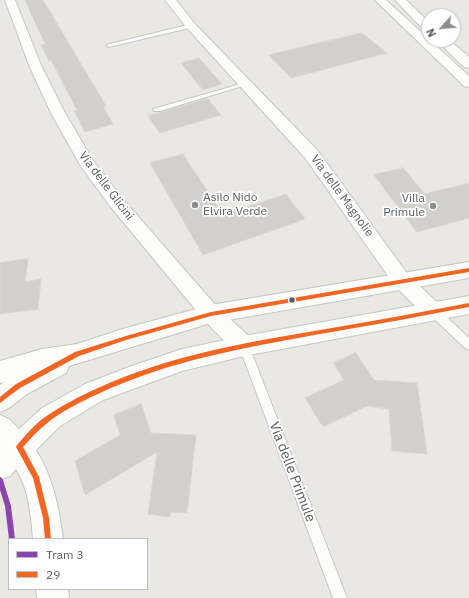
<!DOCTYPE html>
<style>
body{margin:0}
#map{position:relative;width:469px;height:598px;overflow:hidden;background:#e9e8e3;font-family:"IBM Plex Sans",sans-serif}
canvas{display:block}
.legend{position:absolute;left:8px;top:538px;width:140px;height:52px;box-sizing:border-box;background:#fff;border:1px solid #bdbec0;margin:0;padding:5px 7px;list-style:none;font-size:12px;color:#595d61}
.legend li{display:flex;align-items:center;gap:8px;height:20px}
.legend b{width:20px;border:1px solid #bdbec0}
.north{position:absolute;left:421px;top:8px;width:40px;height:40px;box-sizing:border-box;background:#fff;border:1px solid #bdbec0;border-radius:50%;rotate:244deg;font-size:11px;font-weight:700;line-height:16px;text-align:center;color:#595d61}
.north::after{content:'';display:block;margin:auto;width:14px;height:18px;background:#8b8e8e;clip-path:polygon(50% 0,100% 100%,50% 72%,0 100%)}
</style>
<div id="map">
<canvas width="469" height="598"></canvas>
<ul class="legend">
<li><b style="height:5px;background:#8e44ad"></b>Tram 3</li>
<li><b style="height:5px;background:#f26522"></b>29</li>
</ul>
<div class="north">N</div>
</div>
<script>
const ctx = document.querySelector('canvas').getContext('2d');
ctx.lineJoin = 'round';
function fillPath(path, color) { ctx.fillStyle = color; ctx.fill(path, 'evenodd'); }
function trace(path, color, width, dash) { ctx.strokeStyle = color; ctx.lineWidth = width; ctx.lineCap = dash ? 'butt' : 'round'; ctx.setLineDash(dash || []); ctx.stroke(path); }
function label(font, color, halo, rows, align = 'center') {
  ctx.font = font + ' "IBM Plex Sans",sans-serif'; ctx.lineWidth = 3.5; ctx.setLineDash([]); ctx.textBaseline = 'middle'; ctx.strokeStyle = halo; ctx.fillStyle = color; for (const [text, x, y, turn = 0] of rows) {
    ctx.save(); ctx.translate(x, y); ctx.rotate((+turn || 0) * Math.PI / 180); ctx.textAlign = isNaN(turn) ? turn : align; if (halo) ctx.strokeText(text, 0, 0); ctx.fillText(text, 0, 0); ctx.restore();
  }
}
const building = new Path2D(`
 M 25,0 L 43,0 L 106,106 L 103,107 L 113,124 L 85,132 L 74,111 L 77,110 L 51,60 L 49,61 L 41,45 L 45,44 Z
 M 362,33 L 387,53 L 291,78 L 269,55 Z
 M 199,58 L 222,84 L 203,90 L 181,63 Z
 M 208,99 L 221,115 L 160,133 L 148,116 Z
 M 183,154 L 223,215 L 286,194 L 305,219 L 203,255 L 150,163 Z
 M 403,168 L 425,194 L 469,183 L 469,218 L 417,232 L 374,175 Z
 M 28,259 L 25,282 L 41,279 L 38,309 L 0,314 L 0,263 Z
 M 356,353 L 374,380 L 417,383 L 427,454 L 392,451 L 389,409 L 367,406 L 323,427 L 305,398 L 344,380 L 333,363 Z
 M 141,404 L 151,433 L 196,435 L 187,513 L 171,512 L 170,517 L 148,514 L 157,452 L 85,495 L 75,461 L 120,435 L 114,415 Z`);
const lane = new Path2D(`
 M 191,24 L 194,26 L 193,27 L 109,47 L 106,45 Z
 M 244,83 L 249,84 L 160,111 L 154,111 L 153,109 Z
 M 434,308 L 438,309 L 469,338 L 469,350 L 465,348 L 430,315 L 429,312 L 430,309 Z
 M 244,341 L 248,343 L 249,346 L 347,598 L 333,598 L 239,346 L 240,343 Z`);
const street = new Path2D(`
 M 5,0 L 15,0 L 41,65 L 64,111 L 92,159 L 122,198 L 218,308 L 252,339 L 255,346 L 252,353 L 244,355 L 236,353 L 204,320 L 110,206 L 80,165 L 50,111 L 29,65 Z
 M 165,0 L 176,0 L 195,24 L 318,151 L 409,276 L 441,306 L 444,312 L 441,318 L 434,320 L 427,318 L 395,286 L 306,159 L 187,28 Z
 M 375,0 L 386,0 L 469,76 L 469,87 L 464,86 Z
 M 395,0 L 406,0 L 429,22 L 429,32 L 425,31 Z
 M 436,40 L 449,40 L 469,57 L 469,68 L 464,67 Z`);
const secondary = new Path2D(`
 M 469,262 L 469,278 L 211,323 L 69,366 L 66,373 L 27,394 L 9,408 L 0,412 L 0,385 L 4,382 L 0,383 L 0,361 L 42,349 L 77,344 L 126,328 L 211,305 Z
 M 469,296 L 469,314 L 244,356 L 182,371 L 103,400 L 60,426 L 36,450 C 53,477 59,508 63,539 L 33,539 C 31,515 29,490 16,469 L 10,476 L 0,480 L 0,415 L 9,419 L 19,429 L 42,408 L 85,384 L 129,367 L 182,349 L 244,336 Z
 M 36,589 L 68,589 L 69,598 L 37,598 Z`);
const bus1 = new Path2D(`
 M 469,268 L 469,272 L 211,316 L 126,340 L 79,356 L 20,388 L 0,403 L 0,397 L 16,384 L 75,352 L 126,336 L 211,312 Z
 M 469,303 L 469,307 C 421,316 374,325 326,333 C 248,347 170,360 98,394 C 82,401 60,412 46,424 C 37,431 30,439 23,447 L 39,477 L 49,518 L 51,539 L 45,539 L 43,518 L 33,478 L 16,447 L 17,445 C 26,435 34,425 45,417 C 61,406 80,396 98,388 C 170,355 248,342 326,329 C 374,321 421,312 469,303 Z`);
const tram1 = new Path2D(`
 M 0,477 L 2,478 L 3,480 L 11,506 L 15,539 L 9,539 L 9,540 L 9,539 L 5,506 L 0,490 Z`);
const markers = [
 [195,205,4,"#8b8e8e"],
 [433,206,4,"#8b8e8e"],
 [292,300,3.5,"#595d61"]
];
const streetNames = [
 ["Via delle Glicini",106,186,53],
 ["Via delle Magnolie",342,196,54]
];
const poiNames = [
 ["Asilo Nido",203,198],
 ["Elvira Verde",203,212],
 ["Villa",425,199,"right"],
 ["Primule",425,213,"right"]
];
const nearStreetnames = [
 ["Via delle Primule",292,472,69]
];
fillPath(building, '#d1d0cd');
trace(building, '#d8d7d2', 1);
trace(lane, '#c6c6c5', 2);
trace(street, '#c6c6c5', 2);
trace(secondary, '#c5c5c3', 2);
fillPath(lane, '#fcfcfb');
fillPath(street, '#fcfcfb');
fillPath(secondary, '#fcfcfb');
fillPath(bus1, '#f26522');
fillPath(tram1, '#8e44ad');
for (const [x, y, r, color] of markers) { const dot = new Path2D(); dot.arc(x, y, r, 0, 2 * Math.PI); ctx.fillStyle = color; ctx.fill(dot); trace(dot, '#fff', 1.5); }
label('12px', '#595d61', '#fff', streetNames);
label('12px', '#595d61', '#fff', poiNames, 'left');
label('14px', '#595d61', '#fff', nearStreetnames);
</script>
